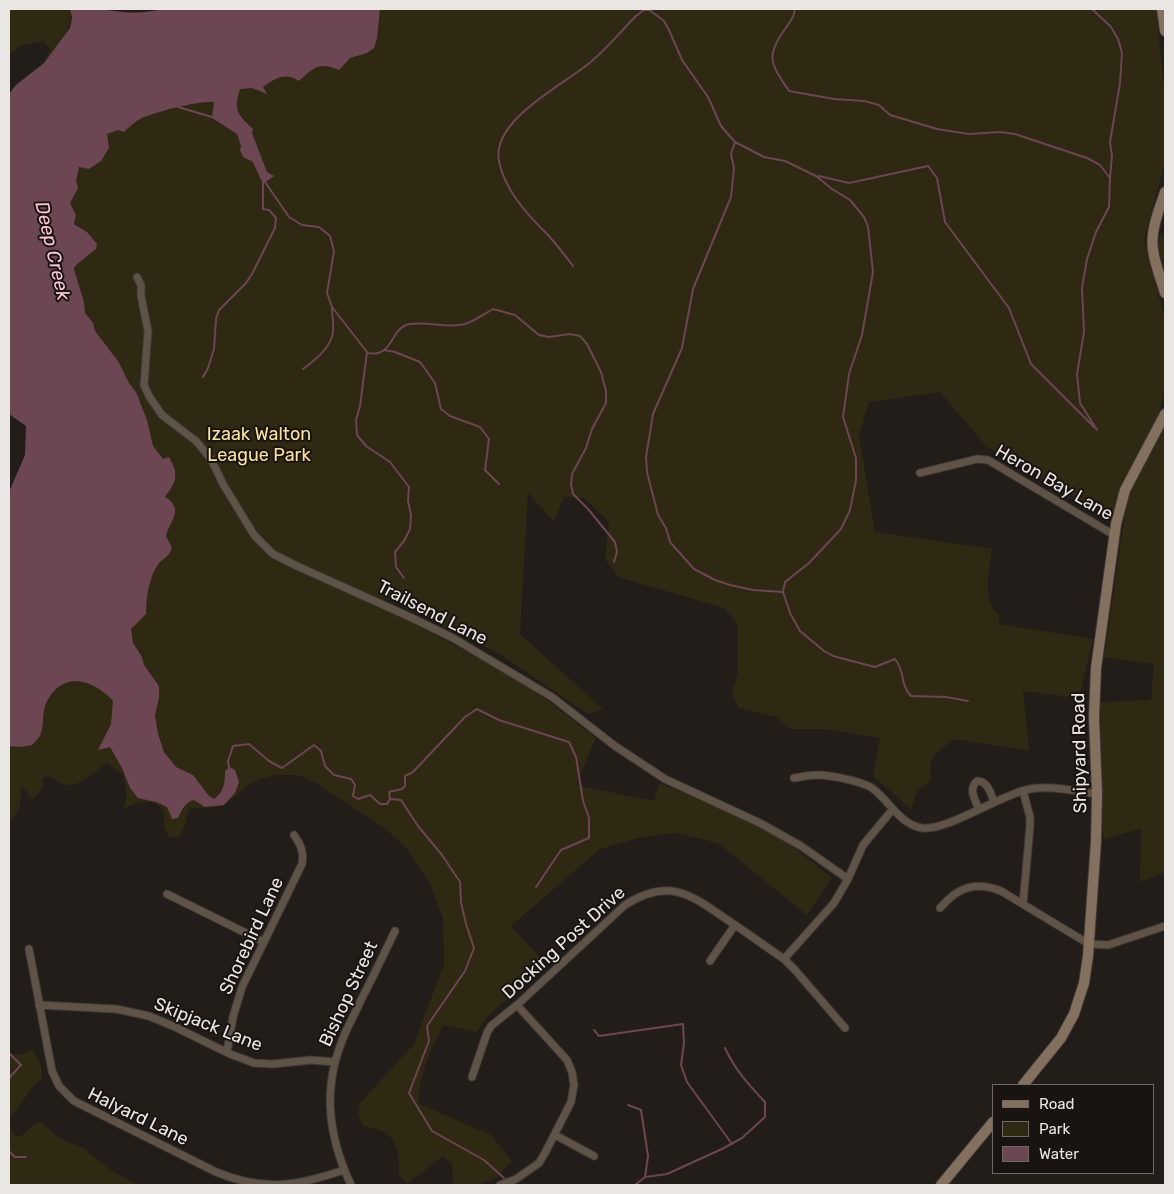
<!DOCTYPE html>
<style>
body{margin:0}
#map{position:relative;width:1174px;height:1194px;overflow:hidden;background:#231d1a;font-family:Rubik,sans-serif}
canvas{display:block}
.frame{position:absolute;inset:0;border:10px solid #eae6e4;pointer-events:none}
.legend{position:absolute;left:992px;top:1084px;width:162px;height:90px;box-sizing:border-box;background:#191411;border:1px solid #6d6865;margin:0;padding:6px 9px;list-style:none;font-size:15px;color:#eae6e4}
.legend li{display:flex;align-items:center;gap:10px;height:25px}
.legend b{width:25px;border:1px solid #6d6865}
</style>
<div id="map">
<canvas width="1174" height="1194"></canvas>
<div class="frame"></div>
<ul class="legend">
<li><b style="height:6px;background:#83705e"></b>Road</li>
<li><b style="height:14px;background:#2f2813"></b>Park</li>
<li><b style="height:14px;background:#6c4652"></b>Water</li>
</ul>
</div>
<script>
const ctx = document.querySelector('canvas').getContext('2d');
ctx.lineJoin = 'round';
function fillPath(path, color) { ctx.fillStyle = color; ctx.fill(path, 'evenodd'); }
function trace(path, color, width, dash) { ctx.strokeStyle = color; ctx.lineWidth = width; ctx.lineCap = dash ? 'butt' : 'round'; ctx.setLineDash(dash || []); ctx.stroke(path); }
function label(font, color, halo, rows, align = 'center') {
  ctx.font = font + ' Rubik,sans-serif'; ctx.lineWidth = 4; ctx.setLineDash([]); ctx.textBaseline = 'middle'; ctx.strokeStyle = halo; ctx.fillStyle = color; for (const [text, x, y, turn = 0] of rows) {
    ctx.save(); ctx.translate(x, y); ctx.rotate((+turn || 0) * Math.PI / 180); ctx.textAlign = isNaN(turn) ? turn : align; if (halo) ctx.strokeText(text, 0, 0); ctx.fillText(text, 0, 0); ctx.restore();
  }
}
const green = new Path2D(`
 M 9,9 L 70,9 C 75,31 56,46 44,63 L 50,49 L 43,41 L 22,45 L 9,54 Z
 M 340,9 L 1156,9 L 1165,97 L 1165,161 L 1144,240 L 1165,320 L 1165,388 L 1155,427 L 1122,484 L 1113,519 L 986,446 L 940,392 L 869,402 L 859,435 L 875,532 L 992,549 C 990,570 981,600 999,615 L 999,624 L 1093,639 L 1079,698 L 1023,691 L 1029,751 L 955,739 C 937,753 926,755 932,780 L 917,791 L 911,809 L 873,776 L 880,738 L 824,729 L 790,729 L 776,717 L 739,708 L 732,694 L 738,671 L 738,625 L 724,608 L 618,577 L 605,559 L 609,522 L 584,498 L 564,497 L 554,522 L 528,493 L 520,634 L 603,709 L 588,714 L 501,655 L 386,596 L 382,607 L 524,682 L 596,738 L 576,785 L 654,801 L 659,783 L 770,828 L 832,878 L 807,915 L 718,843 L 676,833 L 638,838 L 600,849 L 511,926 L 546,964 L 486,1018 L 477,1032 L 443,1025 C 431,1050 418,1076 419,1104 L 491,1135 L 512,1161 L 497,1178 L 475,1185 L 453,1185 L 452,1164 L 443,1156 L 407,1184 L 399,1175 C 400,1163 398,1141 386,1133 C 380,1129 370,1128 363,1126 L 358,1115 L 360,1103 L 414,1044 L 444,964 L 443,918 L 430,884 L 406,848 L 387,830 L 314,782 L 298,775 L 277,775 L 262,778 L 249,785 L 223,806 L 189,809 L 184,828 L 178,838 L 168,836 L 164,826 L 164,811 C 153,797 139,802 124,808 L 127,794 L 123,775 L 107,763 C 95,771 78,790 62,784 C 53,780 57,777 45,777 L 43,779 L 42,789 L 32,800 L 23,787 L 21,788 C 20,791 21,794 21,796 C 22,805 15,818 9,823 L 9,688 L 85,313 L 84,302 L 74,269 L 75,266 L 96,249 L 87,232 L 74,223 L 76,215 L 70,203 L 79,139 Z
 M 1160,235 L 1165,236 L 1165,273 L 1158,249 Z
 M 1165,424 L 1165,872 L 1140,882 L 1141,829 L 1103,839 L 1100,702 L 1151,700 L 1154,664 L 1104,657 L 1125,515 L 1130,491 Z
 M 33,1049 L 41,1065 L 42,1079 L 32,1088 L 9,1120 L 9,1052 C 17,1058 25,1053 33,1049 Z
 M 38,1122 L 42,1123 L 59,1138 L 83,1148 L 112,1171 L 139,1185 L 9,1185 L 9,1126 L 16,1136 L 21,1136 Z`);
const water = new Path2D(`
 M 70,9 C 79,9 89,7 98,9 C 122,12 137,15 163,9 L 380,9 L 377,38 L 374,48 L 367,53 L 350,58 L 339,70 C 319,61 313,68 299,81 C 285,72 276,78 263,87 L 267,94 L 252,88 L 240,89 C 233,110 238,115 253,129 L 252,133 L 267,172 L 274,176 L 267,181 L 261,180 L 253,162 L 243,157 L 240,150 L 241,146 L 237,134 L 212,118 L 214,102 C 196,101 164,110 147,116 C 138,119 131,125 124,132 L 118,130 L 107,134 L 109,148 L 101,161 L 89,169 L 79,167 L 76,181 L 78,188 L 70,203 L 76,215 L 74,224 L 87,232 L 97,244 L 96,249 L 75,266 L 74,269 L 84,302 L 85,313 L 93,323 L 95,331 L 118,361 L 129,383 L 136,392 L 147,420 L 153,446 L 163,459 L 169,457 C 179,475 177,481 165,497 C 185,509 170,520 166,536 L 172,548 C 169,557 165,557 159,563 C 149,576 146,598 146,614 L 131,629 L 133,643 L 142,657 L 144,665 L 159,686 L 159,698 L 155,715 L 158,734 L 164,752 L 176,767 L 193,775 L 209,796 L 214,799 C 224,792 225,783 225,771 L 230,767 L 235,770 L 239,782 L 235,793 L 224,805 L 205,807 L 194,800 C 184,803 182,810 178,818 L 172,819 L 167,807 L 156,802 L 138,798 L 130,788 L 123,770 L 110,747 L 98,750 L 111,724 L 113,701 C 91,677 59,671 45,706 C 42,715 44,725 41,733 C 40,737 35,742 32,745 L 21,747 L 9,746 L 9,492 L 25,455 L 26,426 L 9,414 L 9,94 L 16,85 L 44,63 L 70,28 L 72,18 Z`);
const stream = new Path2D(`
 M 648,9 L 664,21 L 669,30 L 682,60 L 708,97 L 721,126 L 735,142 L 764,157 L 785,161 L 816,176 L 832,189 L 850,200 L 864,217 L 868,227 L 873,272 L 862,335 L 849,374 L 843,417 L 856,458 L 856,480 L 850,510 L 841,529 L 809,563 L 785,582 L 783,592 L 790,613 L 800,631 L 824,651 L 833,656 L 875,667 L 895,659 C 906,673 899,683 911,696 L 946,697 L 968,701
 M 795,9 C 794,17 790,22 785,29 C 764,58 772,65 789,91 L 834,99 L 864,101 L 879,105 L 890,115 L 937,129 L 969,134 L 1000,132 L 1015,134 L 1087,158 L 1100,165 L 1110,178 L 1109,207 L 1096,232 L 1087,259 L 1082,288 L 1084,332 L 1077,374 L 1080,403 L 1097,430
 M 1092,9 L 1111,27 L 1118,39 L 1122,53 L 1120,83 L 1110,142 L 1112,156 L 1110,178
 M 178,107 L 215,118
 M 735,142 L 731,154 L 734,168 L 731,197 L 693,289 L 682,348 L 653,414 L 646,457 L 647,472 L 658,515 L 666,528 L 670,542 L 694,569 L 715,580 L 730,585 L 753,590 L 783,592
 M 819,176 L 849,183 L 928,166 L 937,178 L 945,222 L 1009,308 L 1031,364 L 1094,427
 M 263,179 L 289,217 L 302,225 L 319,227 L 330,236 L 334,251 L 327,293 L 332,307 L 367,352 L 360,406 L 356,420 L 357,435 L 366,446 L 390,462 L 409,487 L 408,501 L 411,515 L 410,529 L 404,541 L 395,552 L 396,567 L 404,578
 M 573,266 C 564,254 554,241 544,231 C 525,212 504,188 499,161 C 491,121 561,86 587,65 C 605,51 620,32 636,16 L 644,10 L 648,10
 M 384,350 L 395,352 L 420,362 L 435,383 L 441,409 L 450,416 L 480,427 L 489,439 L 485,470 L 499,484
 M 368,353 C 392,358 391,330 406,325 C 425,320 446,329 465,324 C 475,321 484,314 493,309 L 515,315 L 539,335 L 549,337 L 570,334 L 580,336 L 587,344 L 601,372 L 606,391 L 606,403 L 592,429 L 586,448 L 572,474 L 571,484 L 573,494 L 588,509 L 615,542 L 617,552 L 614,562
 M 303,369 C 315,360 331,348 333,332 C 334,325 332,316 332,308
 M 203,377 L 208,368 L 214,349 L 216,319 L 219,310 L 246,283 L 252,274 L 275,228 L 276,218 L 269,210 L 263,209 L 263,181
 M 229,768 L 228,761 L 233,746 L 249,744 L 269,761 L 282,768 L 314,745 L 321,751 L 325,766 L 334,775 L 351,779 L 355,785 L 353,796 L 358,799 L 370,795 L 380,804 L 387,804 L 390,799 L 389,792 L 402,789 L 405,786 L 405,776 L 413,772 L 465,717 L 477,709 L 499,720 L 569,742 L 576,757 L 583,801 L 589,818 L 589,838 L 561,850 L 536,887
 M 390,799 L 401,800 L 418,826 L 442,855 L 460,882 L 461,903 L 466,924 L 474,948 L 465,971 L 427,1026 L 429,1041 L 409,1093 L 432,1131 L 484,1160 L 504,1178
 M 594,1030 L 599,1036 L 683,1024 L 684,1043 L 681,1065 L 687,1082 L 732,1144
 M 9,1053 L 21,1065 L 9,1078
 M 628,1105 L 641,1110 L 648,1156 L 645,1177
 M 9,1151 L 15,1157 L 26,1157
 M 515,1184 L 516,1185
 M 635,1185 L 645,1177 L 667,1174 L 722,1149 L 742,1138 L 765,1117 L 765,1102 C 749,1085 735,1070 725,1048`);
const street = new Path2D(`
 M 137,277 L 141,285 L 141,296 L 148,331 L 144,385 L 149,396 L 162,415 L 196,441 L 211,459 L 223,484 L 254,535 L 273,554 L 297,566 L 410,617 L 453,638 L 552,697 L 615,746 L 665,779 L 760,823 L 801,846 L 848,879
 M 920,473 L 977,459 L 988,460 L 1114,535
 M 794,778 C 801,777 809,775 817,775 C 830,775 861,781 872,788 C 889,800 899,824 922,828 C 946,831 998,797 1025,790 C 1047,784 1074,791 1097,794
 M 1023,791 L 1030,817 L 1030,826 L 1023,904
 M 979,809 C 975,800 968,789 977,781 C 988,781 991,794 994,802
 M 167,894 L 264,942
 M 940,908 C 958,887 975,881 1001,891 L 1089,944 L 1108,945 L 1165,926
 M 29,949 L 52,1071 L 59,1086 L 74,1101 L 216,1172 C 264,1192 297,1186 344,1170
 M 784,959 L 834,903 L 848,879 L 863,845 L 893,809
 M 710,961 L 735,925
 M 39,1005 L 116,1009 L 149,1016 L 175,1027 L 230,1054 L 254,1063 L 273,1064 L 311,1060 L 335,1062
 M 227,1052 L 233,1017 L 242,987 L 302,864 C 304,852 301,845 294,835
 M 472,1077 L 487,1033 L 491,1026 L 517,1005 L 625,905 C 668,878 689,893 726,919 C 746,932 765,946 784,959 L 795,970 L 845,1028
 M 555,1135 L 594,1156
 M 351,1185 C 329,1138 322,1091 342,1041 C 347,1027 355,1014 361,1000 C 373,977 384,954 395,931
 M 500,1185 L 516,1179 L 539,1163 L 545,1153 L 571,1102 L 574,1085 L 572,1072 L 567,1060 L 517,1005`);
const secondary = new Path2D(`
 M 1162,9 L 1165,31
 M 1165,192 C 1159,210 1150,231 1153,250 C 1155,265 1161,279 1165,293
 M 1023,1085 L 1061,1038 L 1074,1014 L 1084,983 L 1088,956 L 1096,841 L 1097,794 L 1094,717 L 1096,668 L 1116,524 L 1125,490 L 1165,414
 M 941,1185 L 993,1122`);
const parkNames = [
 ["Izaak Walton",259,435],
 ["League Park",259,456]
];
const streetNames = [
 ["Heron Bay Lane",1054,483,30],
 ["Trailsend Lane",432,613,27],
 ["Shipyard Road",1080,753,-91],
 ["Shorebird Lane",252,936,-65],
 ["Docking Post Drive",564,943,-42],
 ["Bishop Street",349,994,-65],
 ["Skipjack Lane",208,1025,22],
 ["Halyard Lane",138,1117,26]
];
const waterNames = [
 ["Deep Creek",52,251,77]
];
fillPath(green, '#2f2813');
fillPath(water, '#6c4652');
trace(stream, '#6c4652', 2);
trace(street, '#3f3936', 9);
trace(secondary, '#3f3936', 12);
trace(street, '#5f5347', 7);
trace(secondary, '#83705e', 10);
label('18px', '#f9e1a2', '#191411', parkNames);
label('18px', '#eae6e4', '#191411', streetNames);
label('italic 19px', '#fec6d7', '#191411', waterNames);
</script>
